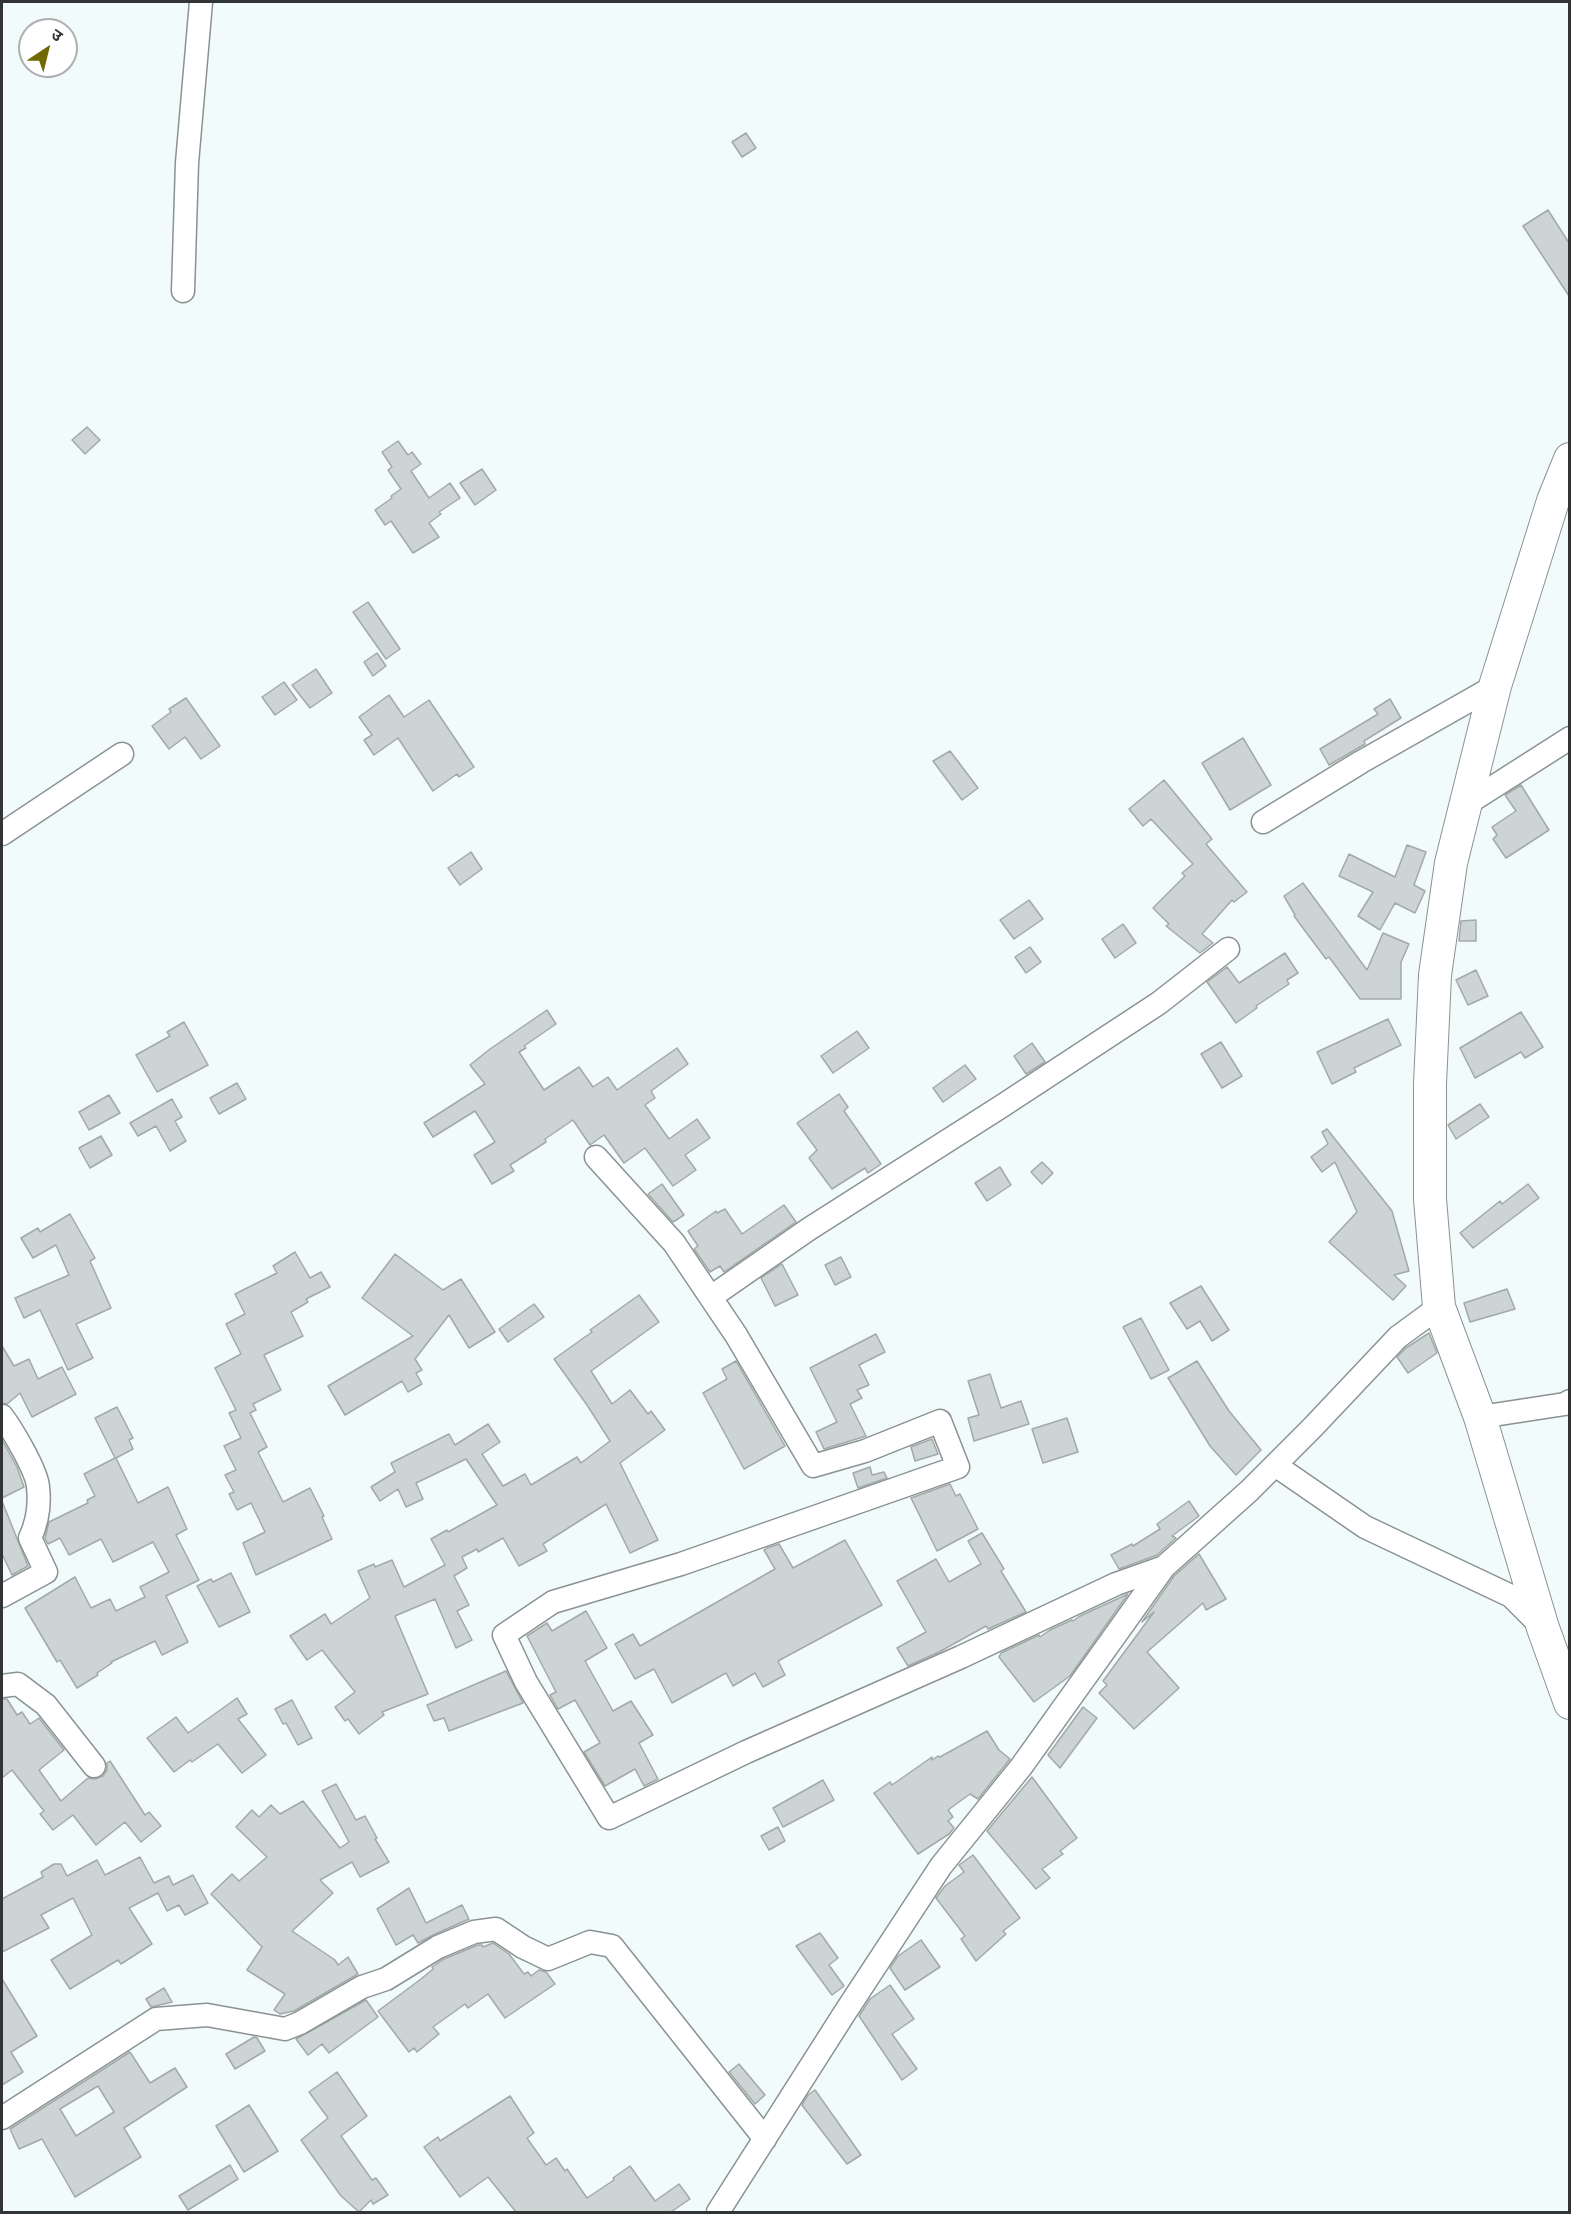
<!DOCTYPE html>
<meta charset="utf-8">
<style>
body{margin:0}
#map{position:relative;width:1571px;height:2214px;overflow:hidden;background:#f2fbfc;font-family:Inter,"Noto Sans Devanagari",sans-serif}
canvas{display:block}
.frame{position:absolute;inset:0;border:3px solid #313535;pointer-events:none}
.north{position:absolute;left:18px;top:18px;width:60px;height:60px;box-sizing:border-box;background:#fff;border:2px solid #adaeae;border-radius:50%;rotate:35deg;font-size:16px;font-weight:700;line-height:24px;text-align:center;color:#313535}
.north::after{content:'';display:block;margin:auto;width:21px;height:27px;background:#706800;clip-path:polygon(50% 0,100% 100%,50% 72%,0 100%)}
</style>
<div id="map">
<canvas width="1571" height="2214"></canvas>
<div class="frame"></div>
<div class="north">उ</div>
</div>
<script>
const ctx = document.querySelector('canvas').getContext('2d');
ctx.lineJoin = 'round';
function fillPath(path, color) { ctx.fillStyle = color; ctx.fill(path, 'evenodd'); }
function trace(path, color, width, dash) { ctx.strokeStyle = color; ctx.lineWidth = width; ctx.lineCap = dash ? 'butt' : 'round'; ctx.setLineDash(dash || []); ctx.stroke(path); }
const building = new Path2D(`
 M 746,133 L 756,148 L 742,157 L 732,142 Z
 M 1548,210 L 1569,243 L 1569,296 L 1523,226 Z
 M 87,427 L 100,440 L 85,454 L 72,440 Z
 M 398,441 L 408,455 L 412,452 L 421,464 L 411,471 L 429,498 L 450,483 L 460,498 L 439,512 L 441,514 L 429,523 L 439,537 L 413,553 L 391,521 L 385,525 L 375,510 L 392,498 L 391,496 L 401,489 L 388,470 L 392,467 L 382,452 Z
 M 482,469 L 496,490 L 475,505 L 460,483 Z
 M 368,602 L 400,649 L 386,659 L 353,612 Z
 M 377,653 L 386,666 L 373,676 L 364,662 Z
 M 316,669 L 332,693 L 310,708 L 292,685 Z
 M 284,682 L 297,700 L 275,715 L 262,697 Z
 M 389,695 L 404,717 L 429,700 L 474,767 L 459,777 L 457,774 L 433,791 L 398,738 L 374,755 L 364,740 L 372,735 L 359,717 Z
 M 186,698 L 220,746 L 201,759 L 185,737 L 169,749 L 152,726 L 171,712 L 169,709 Z
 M 1390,699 L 1401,718 L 1364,741 L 1365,744 L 1329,765 L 1320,749 L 1378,714 L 1374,709 Z
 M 1243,738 L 1271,785 L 1230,810 L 1202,763 Z
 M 950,751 L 978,788 L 962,800 L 933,761 Z
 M 1164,780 L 1212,839 L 1206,844 L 1247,892 L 1234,902 L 1232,900 L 1202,934 L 1213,943 L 1200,953 L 1166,926 L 1169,924 L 1153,908 L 1185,876 L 1182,873 L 1193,864 L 1151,819 L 1143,826 L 1129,809 Z
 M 1521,785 L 1549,830 L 1506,858 L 1493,839 L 1497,835 L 1492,827 L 1516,811 L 1505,795 Z
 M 1407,845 L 1426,852 L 1414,885 L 1425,891 L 1415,913 L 1395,903 L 1380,930 L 1358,916 L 1373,892 L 1339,876 L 1349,854 L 1395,877 Z
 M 471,852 L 482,869 L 460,885 L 448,868 Z
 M 1303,883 L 1367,970 L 1383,933 L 1409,944 L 1401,962 L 1401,999 L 1360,999 L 1329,957 L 1326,959 L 1294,916 L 1295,915 L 1284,896 Z
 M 1029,900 L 1043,919 L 1014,939 L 1000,920 Z
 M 1476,920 L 1476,941 L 1459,941 L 1461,921 Z
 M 1123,924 L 1136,943 L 1115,958 L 1102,939 Z
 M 1030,947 L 1041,962 L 1026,973 L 1015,957 Z
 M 1285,953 L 1298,973 L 1287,980 L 1289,984 L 1256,1006 L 1257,1008 L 1236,1023 L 1207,982 L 1227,967 L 1239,983 Z
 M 1476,970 L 1488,996 L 1468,1005 L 1456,980 Z
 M 547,1010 L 556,1024 L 524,1046 L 526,1048 L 519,1052 L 544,1090 L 579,1067 L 593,1087 L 608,1077 L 617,1090 L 677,1048 L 688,1064 L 651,1091 L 655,1098 L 645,1105 L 669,1139 L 697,1119 L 710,1138 L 685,1155 L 696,1170 L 673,1186 L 645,1148 L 624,1163 L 604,1135 L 590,1145 L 573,1120 L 545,1139 L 546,1142 L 510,1165 L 514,1171 L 492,1184 L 474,1155 L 495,1142 L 475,1111 L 433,1137 L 424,1123 L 485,1084 L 470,1065 L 490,1049 Z
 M 1521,1012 L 1543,1047 L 1525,1058 L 1521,1052 L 1475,1078 L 1460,1048 Z
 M 1388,1019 L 1401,1045 L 1354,1068 L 1356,1072 L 1332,1084 L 1317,1052 Z
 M 184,1022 L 208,1065 L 157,1092 L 136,1055 L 170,1036 L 167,1032 Z
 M 857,1031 L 869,1048 L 833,1073 L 821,1056 Z
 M 1221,1042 L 1242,1076 L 1222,1088 L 1201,1054 Z
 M 1032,1043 L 1045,1062 L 1026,1074 L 1014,1056 Z
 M 965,1065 L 976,1079 L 943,1102 L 933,1088 Z
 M 237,1083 L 246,1099 L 219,1114 L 210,1098 Z
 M 839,1094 L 848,1107 L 844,1111 L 881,1164 L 868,1173 L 865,1168 L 832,1189 L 809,1158 L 817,1150 L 797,1123 Z
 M 109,1095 L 120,1113 L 89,1130 L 79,1112 Z
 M 172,1099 L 182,1117 L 175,1121 L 186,1141 L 170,1151 L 156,1126 L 138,1136 L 130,1123 Z
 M 1480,1104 L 1489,1117 L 1456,1139 L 1448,1125 Z
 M 1327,1129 L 1392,1211 L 1409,1271 L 1394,1275 L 1406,1286 L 1393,1300 L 1329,1242 L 1357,1212 L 1335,1162 L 1322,1172 L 1311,1157 L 1328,1144 L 1322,1132 Z
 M 101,1136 L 112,1155 L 90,1168 L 79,1148 Z
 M 1042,1162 L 1053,1173 L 1042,1184 L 1031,1172 Z
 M 1000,1167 L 1011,1185 L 987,1201 L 975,1183 Z
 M 662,1184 L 684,1215 L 673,1222 L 648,1194 Z
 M 1528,1184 L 1539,1198 L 1473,1248 L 1460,1233 L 1500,1201 L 1502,1204 Z
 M 784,1205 L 796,1222 L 724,1272 L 720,1266 L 710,1272 L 694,1249 L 698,1246 L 688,1231 L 716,1211 L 717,1213 L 725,1209 L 742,1234 Z
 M 70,1214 L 95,1258 L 90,1261 L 111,1308 L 76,1324 L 93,1358 L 68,1370 L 40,1310 L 24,1318 L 15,1298 L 69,1275 L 56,1245 L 33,1258 L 21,1238 L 38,1228 L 40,1232 Z
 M 295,1252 L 310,1278 L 321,1272 L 330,1287 L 306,1299 L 308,1302 L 291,1312 L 303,1336 L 264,1355 L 281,1390 L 253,1404 L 256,1410 L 250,1413 L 267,1447 L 258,1452 L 283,1502 L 310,1488 L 324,1516 L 322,1517 L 332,1539 L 256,1575 L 243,1543 L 265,1532 L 251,1503 L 237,1510 L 229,1494 L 234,1492 L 225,1475 L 236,1470 L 224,1446 L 241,1438 L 229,1413 L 236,1410 L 215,1368 L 241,1354 L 226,1324 L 245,1314 L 235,1294 L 277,1273 L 273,1266 Z
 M 395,1254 L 443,1290 L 461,1279 L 495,1332 L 469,1348 L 449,1315 L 415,1359 L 422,1370 L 416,1373 L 422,1384 L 408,1392 L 402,1381 L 345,1415 L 328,1386 L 413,1336 L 362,1298 Z
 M 841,1257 L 851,1277 L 835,1285 L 825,1265 Z
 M 782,1264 L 798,1295 L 775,1306 L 761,1278 Z
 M 1201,1286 L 1229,1330 L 1212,1341 L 1200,1321 L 1187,1329 L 1170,1303 Z
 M 1507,1289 L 1515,1309 L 1470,1322 L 1464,1303 Z
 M 639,1295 L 659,1322 L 591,1371 L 612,1404 L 630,1390 L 648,1414 L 651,1411 L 665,1430 L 620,1463 L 658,1540 L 630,1553 L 606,1504 L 543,1544 L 547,1551 L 519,1566 L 503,1538 L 478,1552 L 477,1549 L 462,1557 L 467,1568 L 454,1576 L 469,1605 L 457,1611 L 472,1640 L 456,1648 L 435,1599 L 395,1616 L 428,1694 L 382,1712 L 384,1715 L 359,1734 L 348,1719 L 345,1721 L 335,1707 L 355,1692 L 322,1650 L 307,1660 L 290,1636 L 325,1614 L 331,1624 L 370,1598 L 358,1571 L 374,1564 L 375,1567 L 392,1560 L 404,1587 L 445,1565 L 431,1539 L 447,1530 L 448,1532 L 497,1505 L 466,1459 L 416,1483 L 423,1499 L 406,1507 L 398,1489 L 380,1501 L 371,1487 L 395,1472 L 391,1463 L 449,1434 L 455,1445 L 488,1424 L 500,1442 L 482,1454 L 503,1486 L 525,1474 L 531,1485 L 577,1457 L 581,1463 L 610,1441 L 587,1405 L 554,1359 L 592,1332 L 590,1330 Z
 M 534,1304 L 544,1317 L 508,1342 L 499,1329 Z
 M 1141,1318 L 1169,1370 L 1151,1379 L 1123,1327 Z
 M 1429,1333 L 1437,1353 L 1408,1373 L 1397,1357 L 1406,1348 Z
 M 876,1334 L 885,1352 L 859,1365 L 869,1385 L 857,1390 L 862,1398 L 850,1404 L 866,1436 L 824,1449 L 816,1432 L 837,1422 L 810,1368 Z
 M 2,1346 L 14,1366 L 29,1359 L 38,1379 L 62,1367 L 76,1394 L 32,1417 L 20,1393 L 7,1404 L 2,1403 Z
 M 736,1361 L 785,1446 L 744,1469 L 703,1393 L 727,1379 L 722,1369 Z
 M 1197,1361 L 1229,1411 L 1261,1450 L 1236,1475 L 1210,1446 L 1168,1378 Z
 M 990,1374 L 1001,1408 L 1021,1401 L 1029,1424 L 974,1441 L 968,1418 L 979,1415 L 968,1381 Z
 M 117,1407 L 133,1438 L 129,1440 L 133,1449 L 116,1458 L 138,1503 L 168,1487 L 187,1529 L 176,1535 L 199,1580 L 166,1596 L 188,1642 L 162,1655 L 155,1641 L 111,1662 L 112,1663 L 97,1673 L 98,1675 L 77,1688 L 60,1660 L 57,1662 L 25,1608 L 75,1577 L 91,1608 L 110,1599 L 116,1611 L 145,1597 L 140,1587 L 169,1572 L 153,1542 L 113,1562 L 101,1539 L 69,1555 L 60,1538 L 48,1544 L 45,1538 L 49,1522 L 88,1503 L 87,1500 L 95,1496 L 84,1474 L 115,1458 L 95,1418 Z
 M 1067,1418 L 1078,1452 L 1043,1463 L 1032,1429 Z
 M 932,1439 L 938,1454 L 915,1461 L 911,1447 Z
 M 2,1440 L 17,1467 L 24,1487 L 2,1498 Z
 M 870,1467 L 872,1475 L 884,1472 L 887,1478 L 858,1488 L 853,1473 Z
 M 950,1484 L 956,1496 L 960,1494 L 978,1529 L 937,1551 L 911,1498 Z
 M 2,1501 L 28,1566 L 12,1575 L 2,1554 Z
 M 1189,1501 L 1199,1516 L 1172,1536 L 1176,1538 L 1157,1555 L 1119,1569 L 1111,1555 L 1132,1544 L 1133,1546 L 1160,1529 L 1157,1524 Z
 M 982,1533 L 1004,1569 L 1001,1571 L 1026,1612 L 988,1629 L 986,1626 L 939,1652 L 908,1666 L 897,1648 L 926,1632 L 897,1581 L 936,1559 L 949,1582 L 981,1564 L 968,1541 Z
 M 845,1540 L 882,1605 L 778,1661 L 785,1675 L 763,1687 L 755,1673 L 733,1686 L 726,1673 L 672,1703 L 654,1669 L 635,1679 L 615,1644 L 633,1634 L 640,1646 L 775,1569 L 764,1550 L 767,1548 L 779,1544 L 793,1568 Z
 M 1199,1554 L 1226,1599 L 1206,1610 L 1203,1603 L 1147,1652 L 1179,1688 L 1134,1729 L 1099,1693 L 1107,1685 L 1103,1681 L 1154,1612 L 1142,1622 L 1174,1576 Z
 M 231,1573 L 250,1612 L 219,1627 L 197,1586 L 211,1579 L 213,1582 Z
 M 1128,1594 L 1070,1676 L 1034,1702 L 999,1657 L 1001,1653 L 1039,1635 L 1040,1637 L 1050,1630 L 1072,1620 L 1073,1621 L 1080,1616 Z
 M 586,1611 L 607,1648 L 585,1661 L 613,1711 L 631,1701 L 653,1735 L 639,1743 L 658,1779 L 644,1786 L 635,1769 L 605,1786 L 584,1752 L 600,1743 L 575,1700 L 558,1709 L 550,1695 L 556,1692 L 527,1636 L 547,1623 L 552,1631 Z
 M 506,1671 L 523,1703 L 449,1731 L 444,1718 L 434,1721 L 427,1705 Z
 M 237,1698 L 247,1714 L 238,1719 L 266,1755 L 242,1773 L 218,1744 L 192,1762 L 190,1760 L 174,1772 L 147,1738 L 176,1717 L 188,1733 Z
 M 2,1699 L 7,1699 L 17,1715 L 22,1712 L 30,1724 L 39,1718 L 64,1750 L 39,1770 L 61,1801 L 88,1778 L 95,1779 L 103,1776 L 107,1770 L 107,1763 L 110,1761 L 145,1815 L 149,1812 L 161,1826 L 141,1842 L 125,1822 L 96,1845 L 73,1815 L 53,1830 L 40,1814 L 44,1811 L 12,1770 L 2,1778 Z
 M 292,1700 L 312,1738 L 298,1745 L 286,1723 L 283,1724 L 275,1709 Z
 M 1083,1707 L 1097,1718 L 1060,1768 L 1048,1755 Z
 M 987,1731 L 999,1750 L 1010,1759 L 978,1799 L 970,1794 L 948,1810 L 953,1817 L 948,1821 L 954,1828 L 949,1834 L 918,1854 L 874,1793 L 890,1782 L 892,1785 L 932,1757 L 932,1760 L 938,1756 L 940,1757 Z
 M 1032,1777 L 1077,1838 L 1060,1851 L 1063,1854 L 1042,1869 L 1050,1878 L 1036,1889 L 987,1831 Z
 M 823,1780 L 834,1800 L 783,1827 L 773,1808 Z
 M 336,1784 L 356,1820 L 365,1816 L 377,1838 L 375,1839 L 389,1862 L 360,1877 L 352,1862 L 320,1880 L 333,1893 L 292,1931 L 335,1960 L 338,1965 L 348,1957 L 358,1974 L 294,2011 L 280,2014 L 274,2010 L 285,1994 L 247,1970 L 262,1947 L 211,1894 L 232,1874 L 239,1881 L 267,1857 L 236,1827 L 252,1810 L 259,1817 L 271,1805 L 280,1814 L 303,1801 L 340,1848 L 349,1842 L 322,1791 Z
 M 778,1827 L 785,1841 L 769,1850 L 761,1836 Z
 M 973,1855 L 1020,1918 L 1003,1931 L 1006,1934 L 976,1961 L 961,1939 L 965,1936 L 936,1898 L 945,1886 L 964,1872 L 959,1865 Z
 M 140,1857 L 154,1883 L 169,1876 L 173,1885 L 193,1875 L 208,1903 L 185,1915 L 179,1905 L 167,1911 L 158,1893 L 129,1908 L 152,1944 L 121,1964 L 118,1960 L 70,1989 L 51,1960 L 92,1935 L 73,1898 L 41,1915 L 49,1928 L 2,1952 L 2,1899 L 43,1877 L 41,1872 L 54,1864 L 61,1864 L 67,1876 L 97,1860 L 105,1875 Z
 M 409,1888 L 426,1923 L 462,1905 L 469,1919 L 433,1935 L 418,1943 L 413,1935 L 396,1945 L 377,1909 Z
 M 820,1933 L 838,1958 L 829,1965 L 844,1986 L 832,1995 L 796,1946 Z
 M 921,1940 L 940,1967 L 905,1990 L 890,1968 L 898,1956 Z
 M 493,1943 L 509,1954 L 524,1974 L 528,1972 L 531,1976 L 539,1970 L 546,1972 L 555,1984 L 505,2018 L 488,1994 L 468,2008 L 465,2004 L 433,2027 L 439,2034 L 417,2052 L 414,2048 L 409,2052 L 378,2011 L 421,1979 L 433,1969 L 432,1967 L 444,1959 L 478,1945 L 482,1945 L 483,1947 Z
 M 2,1979 L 37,2036 L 11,2052 L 23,2072 L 2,2085 Z
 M 890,1985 L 914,2019 L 892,2034 L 917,2069 L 902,2080 L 859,2016 L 870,1999 Z
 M 164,1988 L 172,2002 L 151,2007 L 146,1999 Z
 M 366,2000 L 378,2017 L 329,2053 L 322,2044 L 308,2055 L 296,2039 Z
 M 254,2037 L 257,2038 L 265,2051 L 235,2069 L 226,2054 Z
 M 130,2052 L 150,2083 L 175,2068 L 187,2087 L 124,2128 L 141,2157 L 75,2197 L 42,2139 L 19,2149 L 10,2129 ZM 98,2086 L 114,2112 L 76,2136 L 60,2109 Z
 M 739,2064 L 765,2095 L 755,2104 L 729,2072 Z
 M 337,2072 L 367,2116 L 341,2136 L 372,2180 L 376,2178 L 388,2195 L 373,2204 L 371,2200 L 359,2212 L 341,2196 L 301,2140 L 328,2118 L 309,2092 Z
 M 815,2090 L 861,2155 L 847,2164 L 802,2105 L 808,2095 Z
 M 510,2096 L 534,2133 L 527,2138 L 546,2165 L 556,2158 L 565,2171 L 567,2169 L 587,2198 L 614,2180 L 613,2178 L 630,2166 L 655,2201 L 679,2184 L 690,2199 L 671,2212 L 516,2212 L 488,2177 L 460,2197 L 424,2147 L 438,2137 L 440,2141 Z
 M 249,2105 L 278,2151 L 244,2172 L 216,2126 Z
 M 230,2165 L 238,2179 L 188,2210 L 179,2196 Z`);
const street = new Path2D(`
 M 183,291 L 187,163 L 201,2
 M 1465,805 L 1570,738
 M 1263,822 L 1361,762 L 1495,686
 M 2,834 L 122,754
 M 596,1157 L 674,1243 L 736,1335 L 813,1466 L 865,1451 L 940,1421 L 958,1467 L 681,1564 L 553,1602 L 504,1635 L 526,1682 L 609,1818 L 746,1752 L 961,1657 L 1116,1584 L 1164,1567
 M 711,1297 L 809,1229 L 1002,1106 L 1159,1003 L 1228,949
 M 2,1416 C 12,1429 37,1471 38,1487 C 40,1504 37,1523 30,1538 L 46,1572 L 2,1596
 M 1480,1417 L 1565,1404 L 1570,1401
 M 1275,1465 L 1365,1527 L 1511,1596 L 1542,1627
 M 2,1686 L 18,1684 L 46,1705 L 94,1766
 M 2,2118 L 156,2019 L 207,2015 L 285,2029 L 300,2023 L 362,1987 L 386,1979 L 438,1947 L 474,1932 L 496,1929 L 523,1947 L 548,1959 L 590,1942 L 612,1946 L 765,2139
 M 718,2212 L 844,2014 L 941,1866 L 1021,1767 L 1164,1567 L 1249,1491 L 1312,1428 L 1398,1337 L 1439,1307`);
const secondary = new Path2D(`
 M 1570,459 L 1553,501 L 1495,686 L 1451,863 L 1435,975 L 1430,1084 L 1430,1199 L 1439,1307 L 1480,1417 L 1543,1628 L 1570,1703`);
fillPath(building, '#cdd5d4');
trace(building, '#a2aaa9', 1.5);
trace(street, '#8a9293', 25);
trace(secondary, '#8a9293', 34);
trace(street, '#fff', 22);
trace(secondary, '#fff', 32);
</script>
